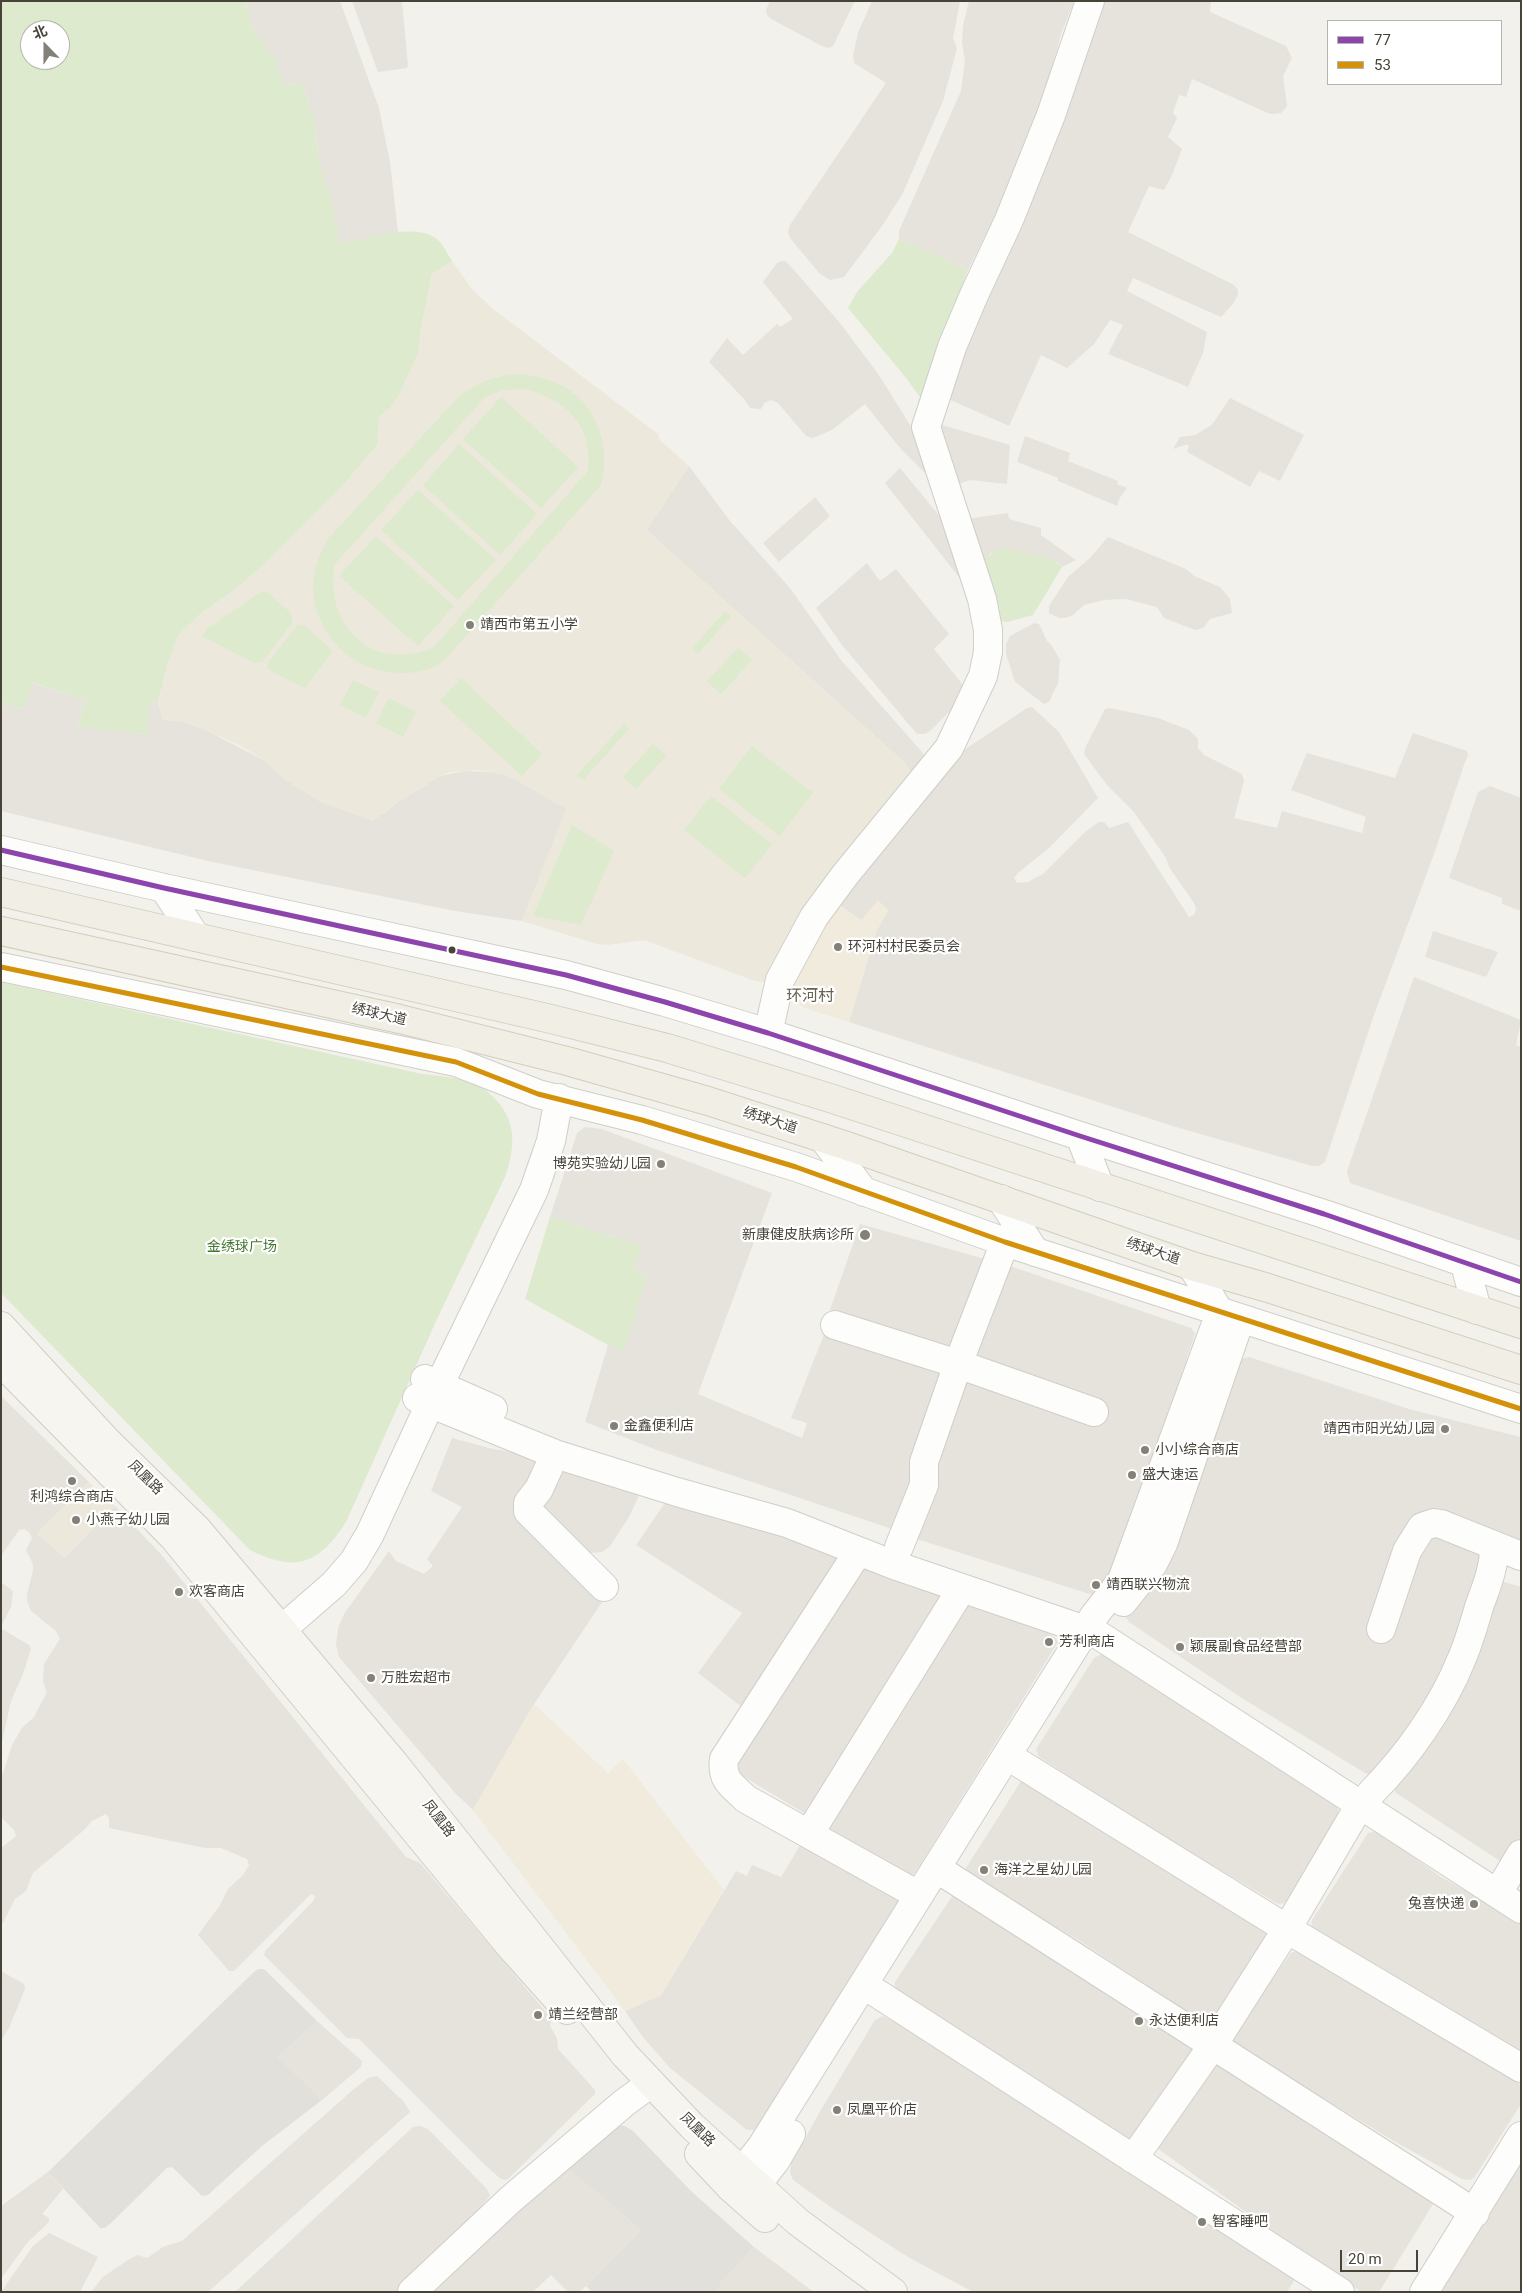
<!DOCTYPE html>
<meta charset="utf-8">
<style>
body{margin:0}
#map{position:relative;width:1522px;height:2293px;overflow:hidden;background:#f2f1ec;font-family:Roboto,"Noto Sans SC",sans-serif}
canvas{display:block}
.frame{position:absolute;inset:0;border:2px solid #474339;pointer-events:none}
.legend{position:absolute;left:1327px;top:20px;width:175px;height:65px;box-sizing:border-box;background:#fff;border:1px solid #b5b4b0;margin:0;padding:6px 9px;list-style:none;font-size:15px;color:#474339}
.legend li{display:flex;align-items:center;gap:10px;height:25px}
.legend b{width:25px;border:1px solid #b5b4b0}
.north{position:absolute;left:20px;top:20px;width:50px;height:50px;box-sizing:border-box;background:#fff;border:1px solid #b5b4b0;border-radius:50%;rotate:338deg;font-size:14px;font-weight:700;line-height:20px;text-align:center;color:#474339}
.north::after{content:'';display:block;margin:auto;width:18px;height:22px;background:#838078;clip-path:polygon(50% 0,100% 100%,50% 72%,0 100%)}
.scale{position:absolute;left:1340px;top:2250px;width:78px;height:22px;box-sizing:border-box;border:2px solid #474339;border-top:0;padding-left:6px;font-size:15px;line-height:18px;white-space:nowrap;color:#474339;-webkit-text-stroke:4px #fff;paint-order:stroke}
</style>
<div id="map">
<canvas width="1522" height="2293"></canvas>
<div class="frame"></div>
<ul class="legend">
<li><b style="height:6px;background:#8e44ad"></b>77</li>
<li><b style="height:6px;background:#d4920b"></b>53</li>
</ul>
<div class="north">北</div>
<div class="scale">20 m</div>
</div>
<script>
const ctx = document.querySelector('canvas').getContext('2d');
ctx.lineJoin = 'round';
function fillPath(path, color) { ctx.fillStyle = color; ctx.fill(path, 'evenodd'); }
function trace(path, color, width, dash) { ctx.strokeStyle = color; ctx.lineWidth = width; ctx.lineCap = dash ? 'butt' : 'round'; ctx.setLineDash(dash || []); ctx.stroke(path); }
function label(font, color, halo, rows, align = 'center') {
  ctx.font = font + ' Roboto,"Noto Sans SC",sans-serif'; ctx.lineWidth = 4.5; ctx.setLineDash([]); ctx.textBaseline = 'middle'; ctx.strokeStyle = halo; ctx.fillStyle = color; for (const [text, x, y, turn = 0] of rows) {
    ctx.save(); ctx.translate(x, y); ctx.rotate((+turn || 0) * Math.PI / 180); ctx.textAlign = isNaN(turn) ? turn : align; if (halo) ctx.strokeText(text, 0, 0); ctx.fillText(text, 0, 0); ctx.restore();
  }
}
const residential = new Path2D(`
 M 246,1 L 340,1 L 379,108 L 390,162 L 398,232 L 344,243 L 339,241 L 331,197 L 319,163 L 315,125 L 303,83 L 283,84 L 275,60 L 252,27 Z
 M 352,1 L 402,1 L 408,65 L 407,68 L 378,72 Z
 M 770,1 L 855,1 L 833,46 L 829,48 L 824,47 L 771,19 L 767,15 L 766,10 Z
 M 872,1 L 960,1 L 953,38 L 957,48 L 943,101 L 902,195 L 882,226 L 844,277 L 830,280 L 820,274 L 790,238 L 788,232 L 790,225 L 886,83 L 854,63 L 853,55 L 858,33 Z
 M 969,1 L 1074,1 L 1061,34 L 1052,68 L 1013,180 L 968,270 L 899,239 L 899,231 L 906,215 L 961,91 L 965,60 L 962,43 L 963,26 Z
 M 1103,1 L 1211,1 L 1210,12 L 1286,46 L 1292,58 L 1283,76 L 1287,106 L 1281,113 L 1270,114 L 1192,79 L 1186,97 L 1179,95 L 1173,113 L 1177,118 L 1168,137 L 1182,149 L 1172,175 L 1164,190 L 1149,186 L 1128,232 L 1234,285 L 1238,290 L 1238,295 L 1233,304 L 1221,317 L 1133,278 L 1127,291 L 1207,332 L 1203,353 L 1188,387 L 1108,354 L 1123,325 L 1110,320 L 1094,344 L 1067,368 L 1041,355 L 1009,426 L 946,398 Z
 M 782,261 L 786,261 L 840,323 L 879,375 L 913,430 L 931,479 L 900,448 L 865,404 L 832,430 L 813,438 L 806,436 L 778,403 L 771,400 L 764,403 L 761,409 L 750,408 L 743,398 L 709,362 L 727,338 L 743,355 L 777,324 L 780,327 L 793,319 L 763,282 L 777,263 Z
 M 1230,398 L 1304,435 L 1280,481 L 1259,471 L 1250,487 L 1187,452 L 1189,445 L 1185,445 L 1173,449 L 1180,437 L 1195,435 L 1212,425 Z
 M 939,424 L 1010,445 L 1007,484 L 970,480 L 953,486 Z
 M 1025,436 L 1070,453 L 1068,461 L 1118,481 L 1117,484 L 1127,488 L 1119,499 L 1117,506 L 1058,481 L 1058,478 L 1017,462 Z
 M 689,466 L 730,521 L 790,588 L 841,660 L 922,752 L 926,758 L 912,782 L 906,764 L 646,530 Z
 M 900,468 L 947,525 L 966,586 L 885,483 Z
 M 815,497 L 830,516 L 779,562 L 763,543 Z
 M 1008,513 L 1009,519 L 1041,528 L 1041,535 L 1076,560 L 1062,567 L 1058,563 L 1042,557 L 1018,553 L 1004,547 L 991,553 L 986,560 L 979,562 L 966,519 Z
 M 1108,537 L 1186,569 L 1194,576 L 1220,587 L 1230,599 L 1232,613 L 1210,619 L 1203,628 L 1195,630 L 1164,618 L 1157,607 L 1126,599 L 1104,600 L 1084,605 L 1073,615 L 1066,618 L 1059,618 L 1049,613 L 1049,606 L 1068,577 L 1091,557 Z
 M 867,563 L 880,581 L 896,569 L 949,634 L 934,649 L 967,690 L 963,698 L 930,731 L 925,734 L 917,734 L 842,645 L 816,608 Z
 M 1034,623 L 1039,624 L 1047,641 L 1052,646 L 1060,660 L 1058,683 L 1049,702 L 1044,704 L 1015,682 L 1006,654 L 1006,644 L 1010,636 Z
 M 31,683 L 85,699 L 77,727 L 147,734 L 149,703 L 158,702 L 163,720 L 181,721 L 206,730 L 267,762 L 284,779 L 383,814 L 401,800 L 440,776 L 464,771 L 492,772 L 509,776 L 567,808 L 522,921 L 455,911 L 208,861 L 1,811 L 1,703 L 25,709 Z
 M 1032,707 L 1059,732 L 1098,798 L 1050,847 L 1018,873 L 1014,878 L 1017,883 L 1028,882 L 1043,874 L 1085,832 L 1099,822 L 1104,822 L 1109,828 L 1128,822 L 1189,917 L 1194,915 L 1196,909 L 1194,903 L 1169,867 L 1166,858 L 1134,812 L 1107,785 L 1084,754 L 1086,746 L 1105,709 L 1109,708 L 1158,718 L 1189,730 L 1198,739 L 1198,748 L 1204,755 L 1242,774 L 1244,781 L 1234,818 L 1277,828 L 1282,811 L 1362,833 L 1366,817 L 1291,790 L 1307,753 L 1395,778 L 1413,733 L 1467,751 L 1468,756 L 1465,762 L 1434,854 L 1374,1015 L 1325,1162 L 1319,1166 L 1312,1166 L 1176,1127 L 849,1022 L 876,932 L 888,910 L 861,920 L 832,900 L 955,756 L 1027,708 Z
 M 1490,786 L 1521,798 L 1521,911 L 1502,904 L 1502,898 L 1449,878 L 1478,792 Z
 M 1433,931 L 1498,952 L 1486,977 L 1425,957 Z
 M 1414,977 L 1521,1020 L 1516,1045 L 1521,1047 L 1521,1241 L 1350,1183 L 1347,1171 Z
 M 585,1127 L 602,1129 L 772,1193 L 698,1394 L 802,1438 L 807,1423 L 791,1418 L 825,1332 L 941,1370 L 914,1473 L 892,1529 L 657,1450 L 585,1422 L 608,1345 L 624,1350 L 647,1275 L 634,1270 L 642,1246 L 550,1217 L 577,1133 Z
 M 860,1224 L 985,1259 L 953,1347 L 830,1310 Z
 M 1010,1266 L 1191,1328 L 1195,1334 L 1118,1563 L 1099,1597 L 917,1539 L 914,1536 L 966,1382 L 1097,1421 L 973,1355 Z
 M 1249,1357 L 1409,1409 L 1521,1437 L 1521,1547 L 1429,1529 L 1486,1556 L 1435,1695 L 1372,1775 L 1365,1773 L 1240,1697 L 1129,1622 L 1125,1616 L 1126,1611 L 1155,1581 L 1176,1552 L 1230,1373 L 1241,1359 Z
 M 1,1396 L 89,1482 L 37,1534 L 65,1557 L 115,1506 L 160,1553 L 406,1857 L 420,1863 L 551,2018 L 550,2026 L 557,2038 L 558,2049 L 595,2090 L 595,2094 L 509,2178 L 506,2180 L 501,2179 L 485,2165 L 359,2039 L 347,2038 L 264,1955 L 266,1950 L 314,1900 L 315,1896 L 311,1894 L 234,1971 L 229,1971 L 198,1935 L 220,1905 L 228,1889 L 243,1875 L 249,1865 L 247,1859 L 221,1848 L 205,1848 L 109,1828 L 109,1818 L 106,1814 L 92,1821 L 84,1830 L 33,1873 L 26,1891 L 15,1899 L 1,1927 L 1,1848 L 16,1836 L 14,1830 L 1,1817 L 1,1779 L 12,1745 L 22,1728 L 34,1717 L 47,1692 L 43,1681 L 44,1664 L 60,1639 L 56,1631 L 31,1611 L 27,1601 L 27,1594 L 33,1571 L 33,1564 L 26,1550 L 32,1538 L 29,1532 L 24,1529 L 19,1530 L 1,1556 Z
 M 452,1438 L 493,1449 L 526,1454 L 546,1461 L 532,1494 L 606,1596 L 534,1704 L 473,1810 L 456,1794 L 339,1657 L 336,1645 L 338,1628 L 344,1614 L 389,1551 L 396,1561 L 424,1574 L 433,1566 L 427,1559 L 462,1507 L 431,1491 Z
 M 562,1468 L 641,1491 L 629,1517 L 610,1546 L 602,1552 L 590,1553 L 582,1557 L 533,1500 Z
 M 669,1497 L 716,1519 L 784,1529 L 842,1558 L 747,1711 L 698,1673 L 742,1613 L 636,1545 Z
 M 859,1563 L 942,1595 L 808,1813 L 804,1813 L 736,1772 L 734,1756 Z
 M 1498,1580 L 1521,1587 L 1521,1843 L 1503,1863 L 1396,1793 L 1393,1785 Z
 M 1,1582 L 13,1591 L 11,1607 L 2,1625 L 2,1629 L 29,1645 L 31,1649 L 23,1674 L 11,1701 L 1,1747 Z
 M 962,1599 L 1008,1609 L 1056,1638 L 1058,1642 L 915,1873 L 910,1876 L 829,1831 L 828,1824 Z
 M 1102,1654 L 1337,1803 L 1339,1814 L 1286,1903 L 1278,1904 L 1146,1826 L 1038,1756 L 1036,1749 L 1094,1658 Z
 M 1023,1778 L 1268,1932 L 1214,2023 L 1203,2022 L 1077,1939 L 974,1880 L 967,1873 L 966,1868 Z
 M 1377,1831 L 1441,1877 L 1521,1922 L 1521,2056 L 1311,1930 L 1312,1920 L 1368,1833 Z
 M 802,1842 L 905,1894 L 760,2126 L 754,2130 L 747,2130 L 670,2068 L 642,2036 L 625,2011 L 661,1995 L 736,1871 L 747,1876 L 752,1865 L 781,1877 Z
 M 953,1895 L 1193,2045 L 1193,2051 L 1137,2140 L 1126,2140 L 895,1991 L 895,1982 Z
 M 1300,1949 L 1434,2028 L 1521,2085 L 1521,2104 L 1474,2178 L 1470,2180 L 1462,2179 L 1392,2140 L 1284,2074 L 1235,2050 L 1230,2039 L 1291,1953 Z
 M 1,1971 L 24,1984 L 25,1989 L 9,2028 L 1,2041 Z
 M 883,2016 L 924,2038 L 1299,2273 L 1287,2292 L 973,2292 L 908,2257 L 832,2208 L 793,2180 L 790,2173 L 791,2164 L 819,2113 L 875,2020 Z
 M 317,2021 L 362,2061 L 361,2067 L 322,2100 L 278,2057 Z
 M 1212,2060 L 1435,2201 L 1379,2292 L 1362,2292 L 1300,2251 L 1157,2148 Z
 M 377,2076 L 404,2102 L 410,2112 L 208,2292 L 91,2292 L 103,2277 L 131,2258 L 138,2255 L 147,2258 L 163,2247 L 182,2241 L 355,2088 L 368,2078 Z
 M 420,2126 L 428,2129 L 487,2189 L 490,2196 L 442,2252 L 397,2292 L 235,2292 L 413,2127 Z
 M 1521,2156 L 1521,2292 L 1438,2292 Z
 M 566,2167 L 641,2230 L 580,2292 L 568,2292 L 551,2275 L 533,2292 L 426,2292 Z
 M 48,2172 L 63,2189 L 42,2214 L 49,2218 L 49,2222 L 27,2243 L 1,2279 L 1,2206 Z
 M 49,2233 L 98,2257 L 80,2292 L 1,2292 L 33,2246 Z
 M 754,2247 L 811,2290 L 815,2292 L 718,2292 L 720,2284 Z`);
const commercial = new Path2D(`
 M 832,900 L 861,920 L 878,900 L 888,910 L 876,932 L 849,1022 L 804,1008 L 790,997 L 788,982 Z
 M 534,1704 L 608,1773 L 623,1759 L 724,1890 L 661,1995 L 625,2011 L 473,1810 Z`);
const industrial = new Path2D(`
 M 259,1969 L 264,1969 L 317,2021 L 278,2057 L 322,2100 L 262,2146 L 208,2195 L 202,2196 L 172,2167 L 167,2168 L 110,2224 L 105,2228 L 100,2228 L 48,2172 L 255,1971 Z
 M 617,2125 L 625,2126 L 633,2131 L 691,2191 L 754,2247 L 720,2284 L 718,2292 L 592,2292 L 586,2286 L 641,2230 L 566,2167 Z`);
const education = new Path2D(`
 M 452,261 L 472,289 L 492,308 L 658,434 L 659,439 L 689,466 L 647,530 L 906,764 L 915,776 L 771,977 L 764,982 L 755,981 L 644,940 L 608,945 L 597,944 L 522,921 L 566,809 L 509,776 L 477,770 L 451,772 L 440,776 L 401,800 L 373,821 L 320,802 L 284,779 L 267,762 L 239,745 L 206,730 L 181,721 L 162,720 L 158,702 L 168,663 L 177,635 L 200,614 L 237,588 L 262,566 L 344,484 L 378,444 L 379,417 L 390,408 L 400,393 L 418,354 L 421,328 L 432,274 Z
 M 89,1482 L 115,1506 L 65,1558 L 37,1534 Z`);
const green = new Path2D(`
 M 1,1 L 246,1 L 252,27 L 275,60 L 283,84 L 303,83 L 315,125 L 319,163 L 331,197 L 339,241 L 345,243 C 369,238 420,221 439,241 C 444,246 448,255 452,261 L 432,274 L 421,328 L 418,354 L 400,393 L 390,408 L 379,417 L 378,444 L 344,484 L 262,566 L 237,588 L 200,614 L 178,635 L 168,663 L 158,702 L 149,703 L 148,734 L 77,728 L 85,699 L 32,683 L 25,709 L 1,703 ZM 30,30 L 60,30 L 60,60 L 30,60 Z
 M 899,239 L 968,270 L 948,324 L 925,398 L 919,396 L 907,379 L 848,308 L 857,292 L 892,253 Z
 M 524,374 C 540,377 554,381 568,389 C 599,409 611,451 601,485 L 450,654 C 445,658 439,665 432,668 C 417,674 399,674 383,671 C 340,663 308,620 314,576 C 316,563 321,552 327,540 L 458,397 C 482,380 496,375 524,374 ZM 525,389 C 567,400 593,425 588,471 L 433,648 C 373,673 323,625 335,564 L 485,397 L 504,390 Z
 M 501,397 L 578,467 L 541,508 L 463,439 Z
 M 459,444 L 537,514 L 500,555 L 423,485 Z
 M 418,490 L 496,560 L 458,600 L 381,530 Z
 M 376,536 L 454,606 L 418,646 L 339,576 Z
 M 1004,547 C 1020,554 1051,555 1062,567 L 1033,615 L 1007,622 L 1000,621 L 996,615 L 979,562 C 989,559 993,549 1004,547 Z
 M 262,591 L 267,592 L 291,613 L 293,622 L 262,662 L 254,663 L 202,636 L 207,629 Z
 M 725,611 L 731,616 L 698,654 L 692,648 Z
 M 298,624 L 305,626 L 330,648 L 332,652 L 305,688 L 271,671 L 267,667 L 268,663 Z
 M 738,648 L 752,660 L 721,694 L 707,681 Z
 M 461,678 L 542,754 L 522,776 L 440,701 Z
 M 353,680 L 379,692 L 366,718 L 340,705 Z
 M 389,698 L 416,712 L 403,737 L 376,723 Z
 M 624,724 L 629,729 L 583,780 L 577,775 Z
 M 653,744 L 666,756 L 636,789 L 623,777 Z
 M 752,746 L 813,793 L 780,836 L 719,789 Z
 M 711,796 L 772,844 L 745,878 L 684,830 Z
 M 572,825 L 614,851 L 581,925 L 533,916 Z
 M 1,982 L 422,1074 C 438,1076 456,1077 472,1082 C 479,1084 486,1090 491,1095 C 517,1118 516,1146 505,1177 L 437,1319 L 346,1522 C 319,1564 296,1573 250,1550 L 1,1293 Z
 M 550,1217 L 642,1246 L 634,1270 L 647,1275 L 624,1351 L 608,1345 L 525,1299 Z`);
const street = new Path2D(`
 M 1,850 L 164,888 L 566,975 L 665,1002 L 768,1033 L 1080,1136 L 1324,1214 L 1521,1282
 M 164,888 L 196,937
 M 1,967 L 456,1062 L 538,1094 L 642,1120 L 796,1167 L 1005,1242 L 1521,1409
 M 768,1033 L 780,980 L 814,917 L 845,875 L 949,748 L 983,676 L 988,652 L 988,630 L 982,599 L 926,427 L 952,347 L 974,295 L 1009,220 L 1051,115 L 1090,1
 M 1080,1136 L 1100,1187
 M 823,1138 L 864,1192
 M 1001,1199 L 1035,1252
 M 1465,1264 L 1477,1310
 M 835,1325 L 958,1364 L 1094,1412
 M 425,1379 L 493,1409
 M 417,1398 L 555,1454 L 677,1492 L 787,1523 L 894,1565 L 1097,1634 L 1521,1909
 M 555,1454 L 539,1489 L 528,1503 L 528,1511 L 604,1587
 M 899,1547 L 924,1485 L 924,1462 L 958,1364 L 1005,1242
 M 858,1552 L 724,1759 C 721,1781 732,1785 746,1799 L 918,1895
 M 1123,1602 L 1153,1564 L 1163,1544 L 1240,1320
 M 1381,1629 L 1407,1551 L 1422,1527 L 1434,1523 L 1441,1524 L 1521,1556
 M 264,1645 L 334,1584 L 354,1561 L 370,1534 L 430,1404 L 534,1190 L 551,1141 L 559,1098
 M 1019,1763 L 1287,1929 L 1521,2068
 M 1371,1793 C 1407,1757 1443,1706 1462,1658 C 1469,1642 1474,1624 1479,1607 C 1486,1587 1495,1567 1494,1545
 M 809,1834 L 962,1588
 M 947,1875 L 1475,2213
 M 1505,1881 L 1521,1854
 M 875,1992 L 1340,2292
 M 1133,2159 L 1213,2045 L 1287,1929 L 1361,1803
 M 730,2187 L 762,2146 L 1094,1616 L 1122,1580 L 1220,1313 L 1192,1266
 M 745,2200 L 776,2160 L 791,2134
 M 412,2292 L 511,2199 L 624,2103 L 639,2092
 M 1424,2292 L 1521,2136`);
const secondary = new Path2D(`
 M 1,1326 L 106,1440 L 197,1529 L 394,1763 L 625,2055 L 692,2126 L 798,2222 L 893,2292
 M 1,1362 L 174,1538 L 509,1945 L 567,2010
 M 699,2154 L 730,2187 L 765,2218`);
const primary = new Path2D(`
 M 1,892 L 551,1019 L 667,1048 L 830,1098 L 1521,1324
 M 1,931 L 400,1019 L 567,1061 L 708,1101 L 847,1146 L 1192,1266 L 1268,1288 L 1521,1370`);
const bus1 = new Path2D(`
 M 1,850 L 164,888 L 566,975 L 665,1002 L 768,1033 L 1080,1136 L 1324,1214 L 1521,1282`);
const bus2 = new Path2D(`
 M 1,967 L 456,1062 L 538,1094 L 642,1120 L 796,1167 L 1005,1242 L 1521,1409`);
const markers = [
 [470,625,5,"#838078"],
 [838,947,5,"#838078"],
 [452,950,4.5,"#474339"],
 [661,1164,5,"#838078"],
 [865,1235,6,"#838078"],
 [614,1426,5,"#838078"],
 [1445,1429,5,"#838078"],
 [1145,1450,5,"#838078"],
 [1132,1475,5,"#838078"],
 [72,1481,5,"#838078"],
 [76,1520,5,"#838078"],
 [1096,1585,5,"#838078"],
 [179,1592,5,"#838078"],
 [1049,1642,5,"#838078"],
 [1180,1647,5,"#838078"],
 [371,1678,5,"#838078"],
 [984,1870,5,"#838078"],
 [1474,1904,5,"#838078"],
 [538,2015,5,"#838078"],
 [1139,2021,5,"#838078"],
 [837,2110,5,"#838078"],
 [1202,2222,5,"#838078"]
];
const poiNames = [
 ["靖西市第五小学",480,625],
 ["环河村村民委员会",848,947],
 ["博苑实验幼儿园",651,1164,"right"],
 ["新康健皮肤病诊所",854,1235,"right"],
 ["金鑫便利店",624,1426],
 ["靖西市阳光幼儿园",1435,1429,"right"],
 ["小小综合商店",1155,1450],
 ["盛大速运",1142,1475],
 ["利鸿综合商店",72,1497,"center"],
 ["小燕子幼儿园",86,1520],
 ["靖西联兴物流",1106,1585],
 ["欢客商店",189,1592],
 ["芳利商店",1059,1642],
 ["颖展副食品经营部",1190,1647],
 ["万胜宏超市",381,1678],
 ["海洋之星幼儿园",994,1870],
 ["兔喜快递",1464,1904,"right"],
 ["靖兰经营部",548,2015],
 ["永达便利店",1149,2021],
 ["凤凰平价店",847,2110],
 ["智客睡吧",1212,2222]
];
const streetNames = [
 ["绣球大道",379,1015,13],
 ["绣球大道",770,1121,18],
 ["绣球大道",1153,1252,19],
 ["凤凰路",145,1478,44],
 ["凤凰路",438,1819,52],
 ["凤凰路",697,2130,44]
];
const parkNames = [
 ["金绣球广场",242,1247]
];
const quarterNames = [
 ["环河村",810,997]
];
fillPath(residential, '#e5e3db');
fillPath(commercial, '#f0ebdd');
fillPath(industrial, '#e2e0db');
fillPath(education, '#ece9dc');
fillPath(green, '#ddeace');
trace(street, '#d0ceca', 30);
trace(secondary, '#d0cec4', 30);
trace(primary, '#d3cebb', 30);
trace(street, '#fdfdfc', 28);
trace(secondary, '#f6f5f0', 28);
trace(primary, '#f1eee5', 28);
trace(bus1, '#8e44ad', 5);
trace(bus2, '#d4920b', 5);
for (const [x, y, r, color] of markers) { const dot = new Path2D(); dot.arc(x, y, r, 0, 2 * Math.PI); ctx.fillStyle = color; ctx.fill(dot); trace(dot, '#fff', 2); }
label('14px', '#474339', '#fff', poiNames, 'left');
label('14px', '#474339', '#fff', streetNames);
label('14px', '#437630', '#fff', parkNames);
label('16px', '#696251', '#fff', quarterNames);
</script>
